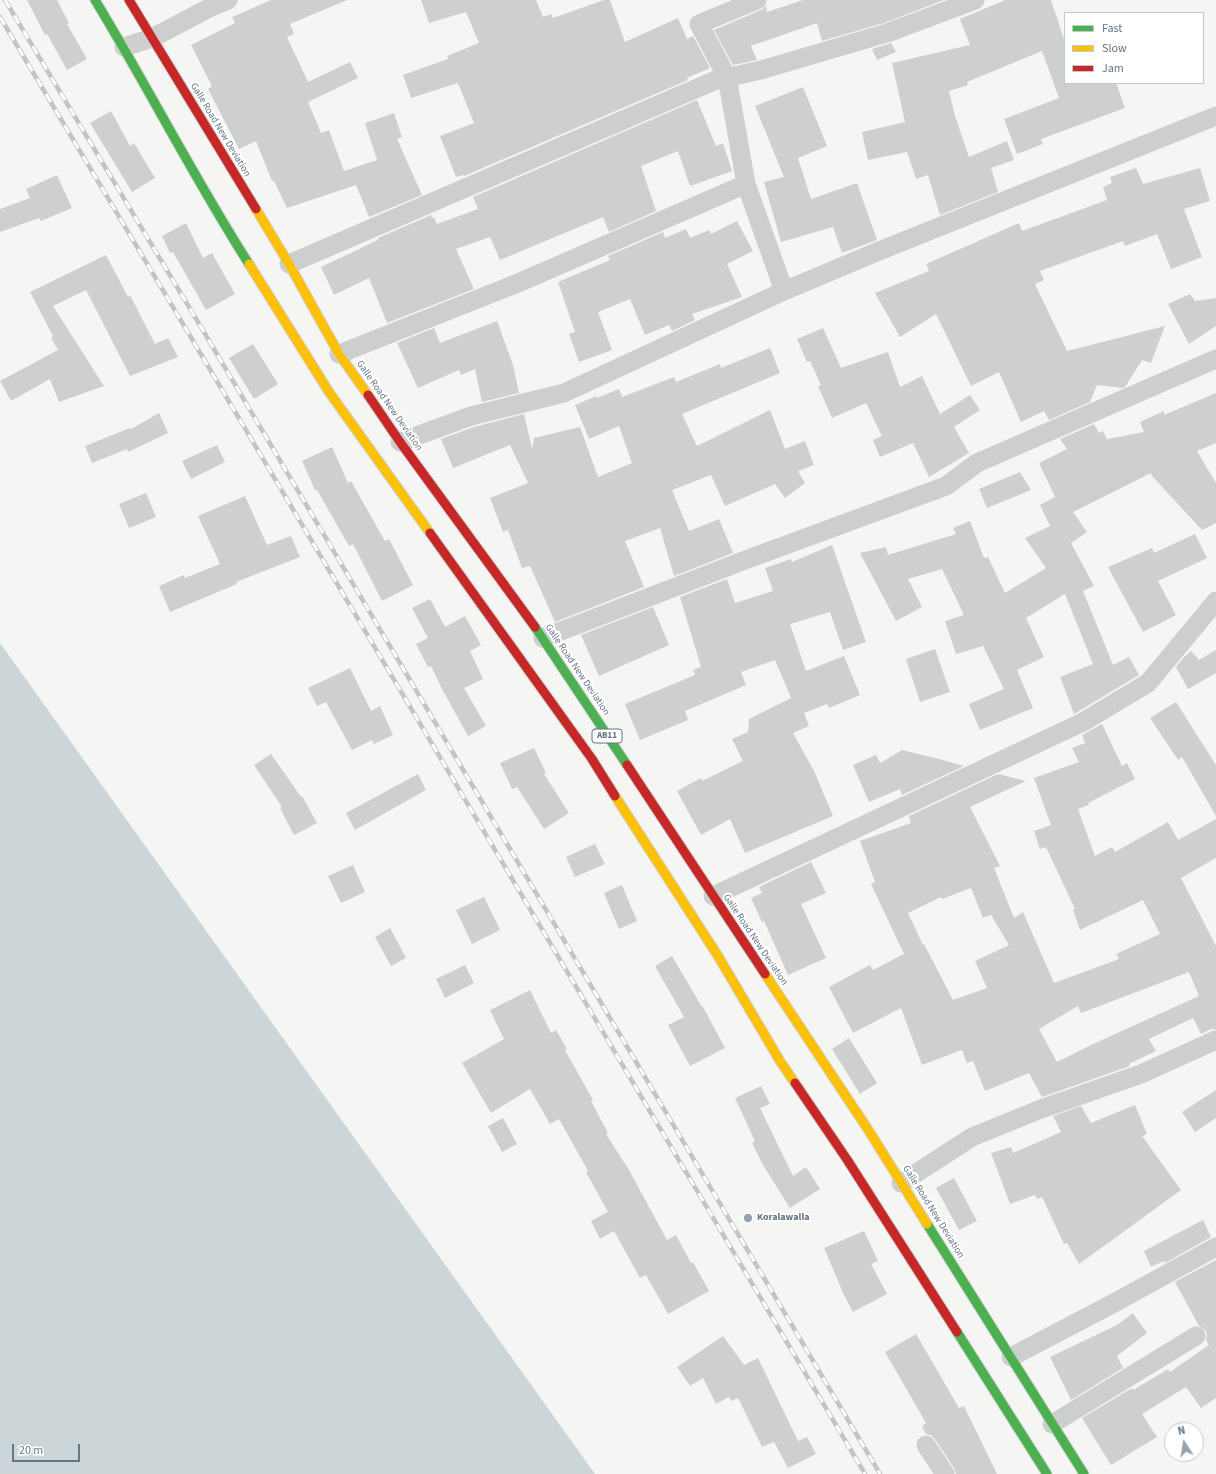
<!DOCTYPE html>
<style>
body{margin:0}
#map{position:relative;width:1216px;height:1474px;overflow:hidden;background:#f5f5f4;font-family:"Source Sans 3",sans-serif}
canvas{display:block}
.legend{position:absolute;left:1064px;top:12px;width:140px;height:72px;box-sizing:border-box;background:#fff;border:1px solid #c1c9ce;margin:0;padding:5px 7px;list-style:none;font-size:12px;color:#647785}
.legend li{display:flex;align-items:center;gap:8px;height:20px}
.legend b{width:20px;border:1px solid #c1c9ce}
.north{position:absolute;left:1164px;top:1422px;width:40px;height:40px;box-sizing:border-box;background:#fff;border:1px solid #c1c9ce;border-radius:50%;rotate:348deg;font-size:11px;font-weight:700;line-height:16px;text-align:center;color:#647785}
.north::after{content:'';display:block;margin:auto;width:14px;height:18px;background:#97a3ac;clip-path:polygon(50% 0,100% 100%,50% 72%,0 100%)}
.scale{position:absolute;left:12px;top:1444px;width:68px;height:18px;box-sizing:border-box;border:2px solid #647785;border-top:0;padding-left:5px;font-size:12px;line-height:14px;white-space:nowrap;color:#647785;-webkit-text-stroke:3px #fff;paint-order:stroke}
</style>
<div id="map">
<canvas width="1216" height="1474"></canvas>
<ul class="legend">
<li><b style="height:5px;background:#4caf50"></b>Fast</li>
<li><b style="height:5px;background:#ffc107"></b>Slow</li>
<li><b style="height:5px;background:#c62828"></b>Jam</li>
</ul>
<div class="north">N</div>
<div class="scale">20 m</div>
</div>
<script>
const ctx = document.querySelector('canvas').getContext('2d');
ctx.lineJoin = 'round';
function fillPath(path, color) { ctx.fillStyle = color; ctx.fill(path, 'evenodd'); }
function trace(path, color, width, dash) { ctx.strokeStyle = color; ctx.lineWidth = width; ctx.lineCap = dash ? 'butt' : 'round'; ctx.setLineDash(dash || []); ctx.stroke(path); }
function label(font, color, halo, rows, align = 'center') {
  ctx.font = font + ' "Source Sans 3",sans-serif'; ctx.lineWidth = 4; ctx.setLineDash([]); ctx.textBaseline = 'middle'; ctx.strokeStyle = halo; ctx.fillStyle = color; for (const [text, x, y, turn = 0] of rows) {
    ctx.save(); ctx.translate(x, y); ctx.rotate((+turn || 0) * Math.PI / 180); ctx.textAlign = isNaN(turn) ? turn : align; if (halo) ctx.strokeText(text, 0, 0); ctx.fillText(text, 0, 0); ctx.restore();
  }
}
const water = new Path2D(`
 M 0,643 L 595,1474 L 0,1474 Z`);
const building = new Path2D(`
 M 27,0 L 57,0 L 69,23 L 67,24 L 87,59 L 67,70 L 47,34 L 45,35 Z
 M 271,0 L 347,0 L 290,24 L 294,34 L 287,37 L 308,82 L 350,62 L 358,78 L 308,102 L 321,133 L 329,130 L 344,171 L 377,160 L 365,123 L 394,113 L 402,137 L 397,139 L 422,195 L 369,217 L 356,185 L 287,208 L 274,181 L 272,181 L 256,141 L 239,149 L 208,89 L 212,86 L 191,45 L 235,23 L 232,17 Z
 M 421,0 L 536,0 L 543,17 L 551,14 L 553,18 L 604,0 L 610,0 L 625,42 L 678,18 L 687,39 L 693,36 L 710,68 L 687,78 L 688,80 L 464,176 L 464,175 L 456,177 L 440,136 L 474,123 L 458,83 L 411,98 L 403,75 L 448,59 L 447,56 L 479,43 L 466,12 L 429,23 Z
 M 803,0 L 944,0 L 884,23 L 822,41 L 817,23 L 751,46 L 757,60 L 733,65 L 714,30 L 761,10 L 766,6 L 767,12 Z
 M 1005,0 L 1051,0 L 1065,42 L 1065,83 L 1116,83 L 1125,108 L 1041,139 L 1043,144 L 1017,154 L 1004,119 L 1059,98 L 1042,51 L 967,82 L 968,85 L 949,91 L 955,116 L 969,157 L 1007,141 L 1014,160 L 991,168 L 998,192 L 940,215 L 928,175 L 916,179 L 907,152 L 868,160 L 862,132 L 905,122 L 892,63 L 970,45 L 960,19 Z
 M 891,43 L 896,52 L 877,60 L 872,49 Z
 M 803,87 L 827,146 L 798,158 L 811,199 L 857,183 L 877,240 L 842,253 L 833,227 L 781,242 L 764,182 L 784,177 L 755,106 Z
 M 697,100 L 716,146 L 723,143 L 732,171 L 690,186 L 678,151 L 641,166 L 656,211 L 609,232 L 603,217 L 500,260 L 490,237 L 456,249 L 474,289 L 387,323 L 369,278 L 334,295 L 321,267 L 378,240 L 378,238 L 431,215 L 432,218 L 434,217 L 437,224 L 478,209 L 473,197 Z
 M 111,111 L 130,146 L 134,143 L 155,178 L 132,192 L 90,123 Z
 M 1136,168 L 1143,184 L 1200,168 L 1210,201 L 1184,209 L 1202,257 L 1171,269 L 1157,234 L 1125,246 L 1123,241 L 1040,271 L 1044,280 L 1035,284 L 1067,351 L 1165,326 L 1151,363 L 1142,360 L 1125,387 L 1123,388 L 1097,385 L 1090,402 L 1049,420 L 1044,411 L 1021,422 L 999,372 L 971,386 L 936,314 L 900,337 L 875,293 L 929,271 L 926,264 L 1019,223 L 1022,231 L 1107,200 L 1103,187 L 1112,183 L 1110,177 Z
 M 57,175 L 72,208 L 41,221 L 39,218 L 0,232 L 0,209 L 30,198 L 26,189 Z
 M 737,221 L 753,251 L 727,264 L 742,297 L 692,314 L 695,320 L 672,331 L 669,325 L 645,335 L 630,299 L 598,312 L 612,350 L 579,362 L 569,334 L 575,332 L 558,282 L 610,260 L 608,256 L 663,232 L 665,238 L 686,229 L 690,238 L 709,230 L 711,234 Z
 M 186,223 L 203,258 L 212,253 L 235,294 L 206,310 L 173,252 L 170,253 L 162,236 Z
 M 106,255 L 128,297 L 130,295 L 155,344 L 168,338 L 178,357 L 130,376 L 86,290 L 53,306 L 104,386 L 59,402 L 50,379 L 11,401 L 0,381 L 58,350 L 51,338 L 53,336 L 30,292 Z
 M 1190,294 L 1195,301 L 1216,298 L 1216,326 L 1189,344 L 1168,304 Z
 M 497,321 L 513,365 L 519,393 L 482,402 L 475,369 L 461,375 L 459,370 L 418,388 L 397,343 L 434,328 L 440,343 Z
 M 823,328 L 841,368 L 888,352 L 900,387 L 922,376 L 940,414 L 970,395 L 980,410 L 954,427 L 969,453 L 929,477 L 913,443 L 880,457 L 873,440 L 882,436 L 866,403 L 832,418 L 818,386 L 821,385 L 810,361 L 807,362 L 797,339 Z
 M 253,344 L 278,384 L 254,399 L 229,358 Z
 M 770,348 L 780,373 L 682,414 L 697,446 L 770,410 L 785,449 L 805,441 L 814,465 L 798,471 L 805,483 L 785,498 L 775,484 L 725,506 L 711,475 L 672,490 L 689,531 L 719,519 L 733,553 L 674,576 L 660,528 L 625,541 L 644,587 L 555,622 L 530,566 L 522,568 L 508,530 L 503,532 L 490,498 L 528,483 L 510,445 L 453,468 L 441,439 L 474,427 L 524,414 L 532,449 L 534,438 L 580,427 L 598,477 L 632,463 L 619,426 L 589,439 L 575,405 L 596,396 L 597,398 L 619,389 L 622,397 L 674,377 L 676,382 L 720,364 L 721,368 Z
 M 1216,393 L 1216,443 L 1197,451 L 1216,483 L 1216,523 L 1202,530 L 1152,476 L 1151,473 L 1073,512 L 1087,532 L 1071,543 L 1094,586 L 1083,591 L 1113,665 L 1129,657 L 1139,675 L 1074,714 L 1060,677 L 1093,664 L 1065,594 L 1026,618 L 1044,657 L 1017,670 L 1033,708 L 980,730 L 969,704 L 1004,689 L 983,646 L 956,654 L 945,621 L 964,615 L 942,569 L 908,579 L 922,607 L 896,621 L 860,553 L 886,547 L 888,555 L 956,534 L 953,528 L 970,521 L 984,558 L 988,557 L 1005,593 L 1046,568 L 1025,538 L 1050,526 L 1040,505 L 1055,497 L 1039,463 L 1067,449 L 1060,439 L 1094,424 L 1099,433 L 1103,431 L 1107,439 L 1144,432 L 1140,422 L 1164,411 L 1164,415 Z
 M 159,413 L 168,433 L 128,452 L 127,449 L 92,463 L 85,446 L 130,428 L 131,429 Z
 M 217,445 L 225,462 L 191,479 L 182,461 Z
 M 332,447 L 348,483 L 351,481 L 385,541 L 389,539 L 413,585 L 382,601 L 353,544 L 349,546 L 317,490 L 315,490 L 302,461 Z
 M 1020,472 L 1031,490 L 987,508 L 979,489 Z
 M 146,493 L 156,517 L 129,528 L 119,504 Z
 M 245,496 L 267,545 L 291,536 L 300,557 L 236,582 L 237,584 L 170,612 L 159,586 L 184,575 L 185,578 L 220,564 L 198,516 Z
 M 1195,534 L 1207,558 L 1158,581 L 1176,615 L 1143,632 L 1108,567 L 1152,548 L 1154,553 Z
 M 832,545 L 866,642 L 843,650 L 830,612 L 790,624 L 806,671 L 844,656 L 860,695 L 829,708 L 827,704 L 804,713 L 809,726 L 793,733 L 814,771 L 833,816 L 745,853 L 730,819 L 701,835 L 677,791 L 701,778 L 702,781 L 743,761 L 732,739 L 748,732 L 749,719 L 791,698 L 775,660 L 741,672 L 746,685 L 685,711 L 688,720 L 640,740 L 625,704 L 695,675 L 693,670 L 701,667 L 680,597 L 727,579 L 735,603 L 773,591 L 765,568 L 791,559 L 792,562 Z
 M 430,599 L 445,627 L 465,616 L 481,645 L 470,651 L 483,679 L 464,688 L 486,726 L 468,736 L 442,689 L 431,666 L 428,667 L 416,644 L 428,638 L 412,608 Z
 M 653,607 L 669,645 L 599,676 L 581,635 Z
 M 935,649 L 950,692 L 920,702 L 906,659 Z
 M 1216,650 L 1216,673 L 1188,689 L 1176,667 L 1184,657 L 1191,651 L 1199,660 Z
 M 350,668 L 371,711 L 380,706 L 393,735 L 374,744 L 372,740 L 352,750 L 326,702 L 317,706 L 308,688 Z
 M 1176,702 L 1216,765 L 1216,816 L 1182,757 L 1178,760 L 1150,718 Z
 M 1102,724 L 1122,766 L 1127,763 L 1135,779 L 1088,803 L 1089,805 L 1078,809 L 1095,856 L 1112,847 L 1115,852 L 1168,822 L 1178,840 L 1216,819 L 1216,858 L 1181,878 L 1216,946 L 1216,1029 L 1213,1030 L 1213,1028 L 1201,1034 L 1193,1018 L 1149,1039 L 1156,1051 L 1129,1064 L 1130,1066 L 1042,1097 L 1029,1073 L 985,1091 L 973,1061 L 967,1063 L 962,1050 L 922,1065 L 901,1008 L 853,1033 L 829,987 L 870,965 L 873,970 L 904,954 L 871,884 L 875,882 L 860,841 L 911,823 L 909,816 L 998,774 L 1026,781 L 970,807 L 1000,866 L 994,868 L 1014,918 L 1023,912 L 1054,983 L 1119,959 L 1116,954 L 1160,934 L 1143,900 L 1080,930 L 1073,910 L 1075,909 L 1046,847 L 1040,849 L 1034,831 L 1051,825 L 1034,778 L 1079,762 L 1072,748 L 1085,743 L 1082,735 ZM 971,888 L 983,918 L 991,915 L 1009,945 L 975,961 L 987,988 L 953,1000 L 924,944 L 923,945 L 908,913 L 941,897 L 942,899 ZM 1189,972 L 1199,996 L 1093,1044 L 1057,1062 L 1039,1029 L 1078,1006 L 1081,1013 Z
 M 534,748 L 546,773 L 544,774 L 569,813 L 544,829 L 517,787 L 512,789 L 500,763 Z
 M 902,750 L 943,760 L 964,766 L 902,795 L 900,789 L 869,802 L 853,765 L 876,755 L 880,763 Z
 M 271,754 L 301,797 L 302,796 L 317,823 L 294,835 L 280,808 L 282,807 L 254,765 Z
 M 418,774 L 426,790 L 355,830 L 346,813 Z
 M 595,844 L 605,864 L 575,877 L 566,857 Z
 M 811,862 L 826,893 L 801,904 L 826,958 L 788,975 L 764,921 L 762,922 L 751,898 L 762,893 L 759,887 Z
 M 353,865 L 365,892 L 341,903 L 328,876 Z
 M 622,885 L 637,921 L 619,929 L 604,893 Z
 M 484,897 L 500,930 L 472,944 L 456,910 Z
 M 390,928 L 406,958 L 391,966 L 375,937 Z
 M 672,956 L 702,1007 L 703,1007 L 725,1048 L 690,1066 L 668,1025 L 684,1017 L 655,966 Z
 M 465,965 L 474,983 L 445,998 L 436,979 Z
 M 530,990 L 551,1033 L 556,1030 L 567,1049 L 565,1050 L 593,1100 L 591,1101 L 608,1133 L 606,1134 L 629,1170 L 667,1240 L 676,1235 L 691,1263 L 693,1262 L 709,1291 L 668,1314 L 646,1275 L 640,1278 L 614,1231 L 600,1239 L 591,1221 L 608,1212 L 586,1172 L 588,1171 L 559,1119 L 550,1124 L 530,1089 L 491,1113 L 462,1063 L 504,1039 L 490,1010 Z
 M 849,1038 L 877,1083 L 860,1094 L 832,1049 Z
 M 761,1086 L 770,1104 L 760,1108 L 793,1176 L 806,1167 L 820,1189 L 790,1208 L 763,1165 L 752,1143 L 755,1141 L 735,1098 Z
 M 1216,1090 L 1216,1118 L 1195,1132 L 1182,1112 Z
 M 1135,1105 L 1147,1134 L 1142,1136 L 1181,1190 L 1079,1264 L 1067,1243 L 1064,1244 L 1042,1197 L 1037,1199 L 1035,1195 L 1010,1204 L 991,1153 L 1011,1147 L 1013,1153 L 1061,1132 L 1053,1116 L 1081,1106 L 1091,1123 Z
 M 503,1118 L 517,1144 L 502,1152 L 488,1126 Z
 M 954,1178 L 977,1221 L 959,1230 L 936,1188 Z
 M 1203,1220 L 1211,1237 L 1165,1263 L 1164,1261 L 1151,1267 L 1144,1251 Z
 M 864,1231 L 878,1261 L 871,1264 L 887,1294 L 853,1312 L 844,1295 L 824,1248 Z
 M 1216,1260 L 1216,1398 L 1201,1408 L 1186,1387 L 1142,1414 L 1157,1437 L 1111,1465 L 1082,1418 L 1132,1388 L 1133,1390 L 1168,1369 L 1170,1372 L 1209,1345 L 1206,1340 L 1207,1335 L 1206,1331 L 1199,1326 L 1175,1282 Z
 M 1133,1313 L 1147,1333 L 1117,1356 L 1123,1368 L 1071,1400 L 1050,1357 L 1117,1325 Z
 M 916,1334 L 959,1408 L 964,1406 L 997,1474 L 956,1474 L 954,1468 L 935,1439 L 931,1435 L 926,1434 L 922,1426 L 926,1423 L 885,1352 Z
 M 723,1336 L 744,1365 L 758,1358 L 798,1441 L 807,1437 L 816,1454 L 788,1468 L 774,1442 L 762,1447 L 738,1398 L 731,1401 L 729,1397 L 716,1404 L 703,1378 L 690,1386 L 677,1367 Z`);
const street = new Path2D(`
 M 757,0 L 699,24 L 727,77 L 746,184 L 784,291
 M 124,47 L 152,38 L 209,8 L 228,0
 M 289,264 L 716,80 L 761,70 L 887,33 L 975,0
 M 339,354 L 518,283 L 746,184
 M 400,442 L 471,416 L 564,393 L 784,291 L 879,251 L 1216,116
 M 543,638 L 748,559 L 946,486 L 977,463 L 1216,359
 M 713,896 L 1083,722 L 1148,683 L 1216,601
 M 901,1183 L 972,1137 L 1041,1109 L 1141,1074 L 1216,1040
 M 1011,1357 L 1114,1303 L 1216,1247
 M 1052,1424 L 1196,1336
 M 926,1445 L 945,1474`);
const fast = new Path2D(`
 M 95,0 C 148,87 194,178 249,264
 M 535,627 L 627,765
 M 927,1224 L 1084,1474
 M 957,1332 L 1047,1474`);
const slow = new Path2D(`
 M 256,209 L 289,264 L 339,354 L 368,395
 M 249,264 L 329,392 L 430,533
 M 615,796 L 718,956 L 780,1061 L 795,1083
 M 765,974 L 869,1131 L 927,1224`);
const jam = new Path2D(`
 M 129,0 L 256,209
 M 368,395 L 400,442 L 535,627
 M 430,533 L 592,759 L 615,796
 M 627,765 L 765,974
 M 795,1083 L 848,1161 L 957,1332`);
const rail = new Path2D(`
 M 5,0 L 198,322 L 880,1474
 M 0,17 L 186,329 L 865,1474`);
const markers = [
 [748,1218,5,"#97a3ac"]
];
const shields = [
 [607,736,30]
];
const shieldNames = [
 ["AB11",607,736]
];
const streetNames = [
 ["Galle Road New Deviation",220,130,59],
 ["Galle Road New Deviation",389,406,55],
 ["Galle Road New Deviation",577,670,56],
 ["Galle Road New Deviation",755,940,56],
 ["Galle Road New Deviation",933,1212,58]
];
const poiNames = [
 ["Koralawalla",757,1218]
];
fillPath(water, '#ccd5d7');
fillPath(building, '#ced0d0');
trace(fast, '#d0d1d2', 11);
trace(slow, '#d0d1d2', 11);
trace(jam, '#d0d1d2', 11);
trace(street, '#cdcfcf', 19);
trace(fast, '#4caf50', 9);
trace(slow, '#ffc107', 9);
trace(jam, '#c62828', 9);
trace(rail, '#c2c4c5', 4.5);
trace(rail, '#fff', 3, [9]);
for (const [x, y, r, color] of markers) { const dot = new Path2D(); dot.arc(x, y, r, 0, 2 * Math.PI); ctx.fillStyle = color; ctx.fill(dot); trace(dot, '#fff', 1.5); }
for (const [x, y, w] of shields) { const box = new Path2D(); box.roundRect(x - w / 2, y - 7, w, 14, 3); ctx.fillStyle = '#fff'; ctx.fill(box); trace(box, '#647785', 1); }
label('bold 9px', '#647785', null, shieldNames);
label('10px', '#647785', '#fff', streetNames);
label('bold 10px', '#647785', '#fff', poiNames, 'left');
</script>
